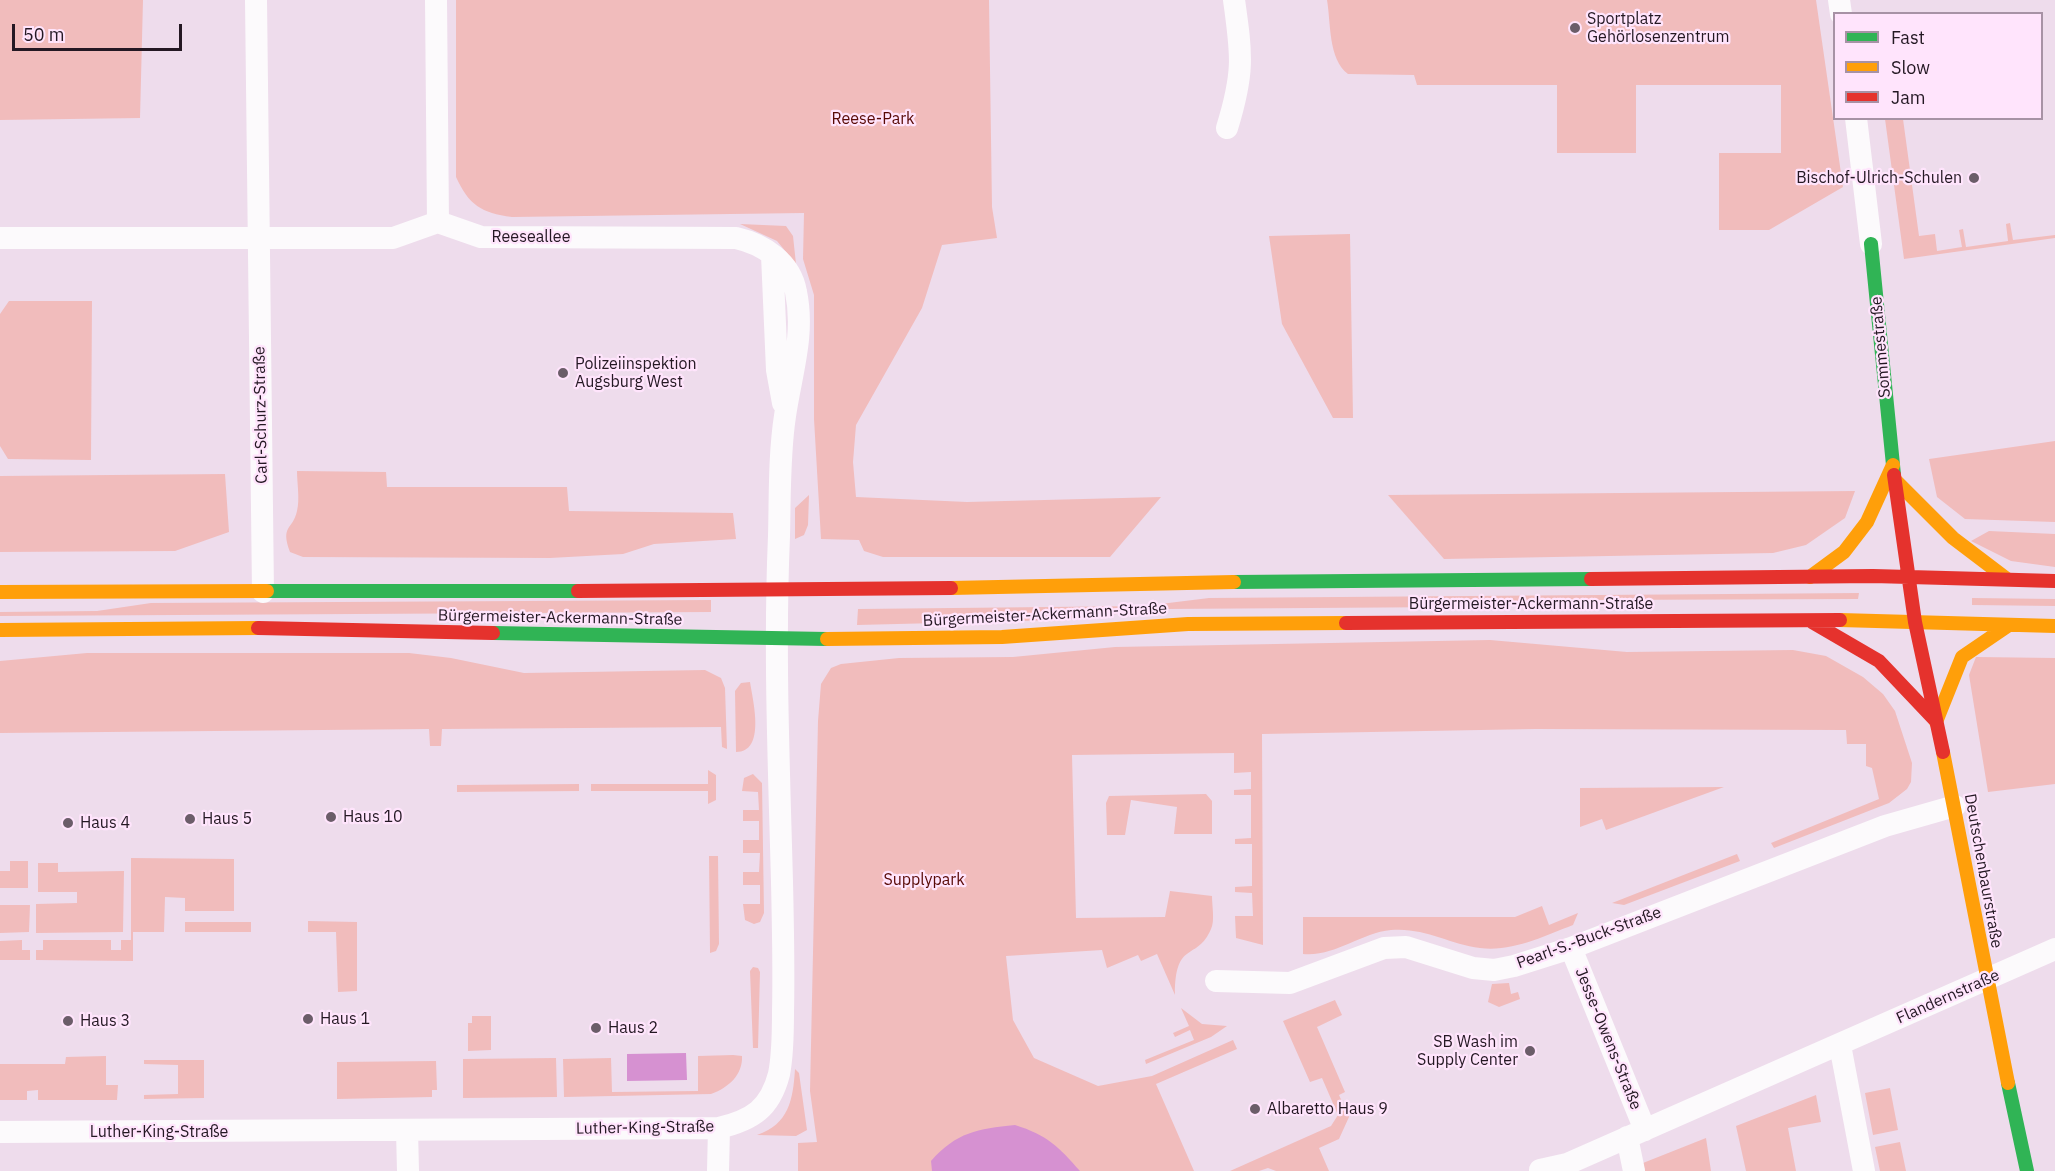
<!DOCTYPE html>
<meta charset="utf-8">
<style>
body{margin:0}
#map{position:relative;width:2055px;height:1171px;overflow:hidden;background:#eedcec;font-family:"IBM Plex Sans",sans-serif}
canvas{display:block}
.legend{position:absolute;left:1833px;top:12px;width:210px;height:108px;box-sizing:border-box;background:#ffe4fc;border:2px solid #a792a5;margin:0;padding:8px 10px;list-style:none;font-size:18px;color:#241823}
.legend li{display:flex;align-items:center;gap:12px;height:30px}
.legend b{width:30px;border:2px solid #a792a5}
.scale{position:absolute;left:12px;top:24px;width:170px;height:27px;box-sizing:border-box;border:3px solid #241823;border-top:0;padding-left:8px;font-size:18px;line-height:21px;white-space:nowrap;color:#241823;-webkit-text-stroke:4px #ffe4fc;paint-order:stroke}
</style>
<div id="map">
<canvas width="2055" height="1171"></canvas>
<ul class="legend">
<li><b style="height:8px;background:#30b455"></b>Fast</li>
<li><b style="height:8px;background:#ff9f0a"></b>Slow</li>
<li><b style="height:8px;background:#e5322d"></b>Jam</li>
</ul>
<div class="scale">50 m</div>
</div>
<script>
const ctx = document.querySelector('canvas').getContext('2d');
ctx.lineJoin = 'round';
function fillPath(path, color) { ctx.fillStyle = color; ctx.fill(path, 'evenodd'); }
function trace(path, color, width, dash) { ctx.strokeStyle = color; ctx.lineWidth = width; ctx.lineCap = dash ? 'butt' : 'round'; ctx.setLineDash(dash || []); ctx.stroke(path); }
function label(font, color, halo, rows, align = 'center') {
  ctx.font = font + ' "IBM Plex Sans",sans-serif'; ctx.lineWidth = 4.5; ctx.setLineDash([]); ctx.textBaseline = 'middle'; ctx.strokeStyle = halo; ctx.fillStyle = color; for (const [text, x, y, turn = 0] of rows) {
    ctx.save(); ctx.translate(x, y); ctx.rotate((+turn || 0) * Math.PI / 180); ctx.textAlign = isNaN(turn) ? turn : align; if (halo) ctx.strokeText(text, 0, 0); ctx.fillText(text, 0, 0); ctx.restore();
  }
}
const green = new Path2D(`
 M 0,0 L 143,0 L 140,118 L 0,120 Z
 M 456,0 L 989,0 L 992,207 L 997,238 L 942,245 L 922,308 L 856,425 L 853,462 L 856,497 L 967,502 L 1161,497 L 1110,557 L 883,557 L 864,551 L 859,540 L 821,539 L 814,419 L 814,295 L 803,259 L 804,213 L 512,217 C 481,213 469,205 456,177 Z
 M 1327,0 L 1816,0 L 1843,187 L 1769,230 L 1719,230 L 1719,153 L 1781,153 L 1781,85 L 1636,85 L 1636,153 L 1557,153 L 1557,85 L 1417,85 L 1414,75 L 1348,74 C 1328,59 1331,23 1327,0 Z
 M 1885,119 L 1903,119 L 1919,236 L 1935,234 L 1937,251 L 1962,247 L 1959,230 L 1963,229 L 1966,247 L 2008,241 L 2006,224 L 2010,223 L 2013,240 L 2055,235 L 2055,238 L 1904,259 Z
 M 740,224 L 786,226 L 793,236 L 796,264 L 777,241 Z
 M 1350,234 L 1353,418 L 1333,418 L 1282,324 L 1269,236 Z
 M 9,301 L 92,301 L 91,460 L 8,459 L 0,446 L 0,314 Z
 M 2055,441 L 2055,522 L 1965,519 L 1937,497 L 1929,459 Z
 M 297,471 L 386,472 L 387,487 L 567,487 L 569,511 L 733,513 L 736,539 L 654,544 L 623,554 L 550,558 L 303,557 L 290,552 C 280,525 293,530 297,511 C 300,499 297,483 297,471 Z
 M 225,474 L 229,532 L 175,551 L 0,552 L 0,476 Z
 M 1855,491 L 1845,518 L 1806,545 L 1773,553 L 1444,559 L 1388,495 Z
 M 809,495 L 808,525 L 804,535 L 795,539 L 795,508 Z
 M 1989,531 L 2055,534 L 2055,567 L 2011,561 L 1971,541 Z
 M 1859,593 L 1858,599 L 1586,600 L 1457,607 L 1164,609 L 1059,620 L 857,625 L 858,609 L 1144,606 L 1209,598 Z
 M 1972,598 L 2055,599 L 2055,606 L 1972,605 Z
 M 711,600 L 711,612 L 0,616 L 0,612 L 97,611 L 151,603 Z
 M 1490,640 L 1627,652 L 1793,650 L 1826,656 L 1863,677 L 1883,694 L 1895,711 L 1912,763 L 1911,782 L 1907,789 L 1889,803 L 1774,848 L 1771,843 L 1879,799 L 1872,768 L 1866,766 L 1866,744 L 1847,744 L 1846,730 L 1535,729 L 1262,734 L 1263,945 L 1236,938 L 1235,916 L 1253,916 L 1252,893 L 1235,892 L 1235,887 L 1252,886 L 1252,844 L 1235,844 L 1235,839 L 1251,838 L 1251,795 L 1234,795 L 1234,790 L 1251,789 L 1251,772 L 1234,773 L 1234,753 L 1072,755 L 1076,918 L 1165,917 L 1170,891 L 1212,896 C 1212,906 1215,921 1211,929 C 1197,962 1175,939 1175,995 L 1157,954 L 1141,961 L 1138,955 L 1107,968 L 1102,950 L 1006,956 L 1013,1020 L 1034,1058 L 1098,1086 L 1152,1076 L 1233,1040 L 1237,1049 L 1156,1084 L 1194,1171 L 798,1171 L 798,1143 L 817,1142 L 810,1091 L 818,721 L 821,684 L 831,668 L 841,664 L 899,658 L 1013,657 L 1115,647 Z
 M 87,653 L 409,653 L 451,658 L 524,673 L 705,670 L 721,678 L 725,688 L 727,749 L 722,747 L 721,727 L 442,729 L 441,746 L 430,746 L 429,729 L 0,733 L 0,661 Z
 M 1976,657 L 2055,658 L 2055,784 L 1988,792 L 1969,675 Z
 M 750,682 C 753,701 766,752 736,752 L 735,691 L 741,683 Z
 M 708,770 L 716,775 L 716,800 L 708,804 L 708,791 L 591,791 L 591,784 L 708,784 Z
 M 753,774 L 762,783 L 764,913 L 760,922 L 754,924 L 745,920 L 743,904 L 760,904 L 760,885 L 743,885 L 743,872 L 759,872 L 760,853 L 743,853 L 743,840 L 759,840 L 759,821 L 743,821 L 743,810 L 759,810 L 758,792 L 742,791 L 744,778 Z
 M 579,784 L 579,791 L 457,792 L 457,785 Z
 M 1724,787 L 1606,830 L 1602,819 L 1580,827 L 1580,788 Z
 M 1206,794 L 1212,801 L 1212,834 L 1174,834 L 1177,807 L 1131,800 L 1125,835 L 1107,835 L 1106,803 L 1109,796 Z
 M 1737,854 L 1740,861 L 1624,905 L 1612,903 Z
 M 709,856 L 718,856 L 719,944 L 716,951 L 710,953 Z
 M 131,858 L 234,859 L 234,911 L 185,911 L 185,898 L 165,897 L 164,932 L 133,932 L 133,961 L 36,960 L 36,950 L 43,950 L 43,940 L 111,940 L 111,950 L 121,950 L 121,940 L 131,940 Z
 M 10,861 L 28,861 L 28,888 L 0,888 L 0,871 L 10,871 Z
 M 38,863 L 58,863 L 58,872 L 124,871 L 123,932 L 36,933 L 36,904 L 77,903 L 77,892 L 38,892 Z
 M 0,905 L 30,905 L 29,932 L 0,933 Z
 M 1542,906 L 1549,925 L 1578,913 L 1573,925 C 1544,936 1513,952 1480,948 C 1449,944 1424,927 1391,930 C 1360,933 1335,957 1303,954 L 1303,917 L 1515,917 Z
 M 308,921 L 357,922 L 357,991 L 338,992 L 336,932 L 308,932 Z
 M 185,922 L 251,922 L 251,932 L 185,932 Z
 M 22,940 L 22,950 L 30,950 L 30,960 L 0,960 L 0,941 Z
 M 753,967 L 758,968 L 760,972 L 758,1048 L 753,1048 L 750,971 Z
 M 1509,983 L 1511,994 L 1518,992 L 1520,999 L 1499,1007 L 1488,1002 L 1492,984 Z
 M 1335,1000 L 1342,1015 L 1317,1027 L 1345,1092 L 1339,1095 L 1349,1117 L 1339,1139 L 1319,1148 L 1329,1171 L 1276,1171 L 1268,1168 L 1259,1171 L 1230,1171 L 1331,1126 L 1338,1115 L 1322,1078 L 1310,1082 L 1283,1021 Z
 M 1181,1008 L 1202,1024 L 1227,1026 L 1211,1037 L 1146,1064 L 1145,1060 L 1194,1040 L 1190,1030 L 1175,1037 L 1173,1033 L 1189,1026 Z
 M 472,1016 L 491,1016 L 491,1050 L 468,1051 L 468,1023 L 472,1023 Z
 M 733,1055 L 742,1056 C 743,1075 728,1088 711,1094 L 564,1097 L 563,1059 L 611,1058 L 612,1092 L 698,1091 L 698,1056 Z
 M 106,1056 L 106,1085 L 118,1085 L 117,1100 L 38,1100 L 38,1090 L 27,1091 L 27,1100 L 0,1100 L 0,1064 L 65,1064 L 66,1057 Z
 M 556,1058 L 557,1097 L 463,1098 L 463,1059 Z
 M 144,1060 L 204,1060 L 204,1098 L 144,1099 L 144,1095 L 178,1094 L 178,1065 L 144,1064 Z
 M 436,1061 L 437,1090 L 432,1090 L 432,1097 L 337,1099 L 337,1062 Z
 M 795,1069 L 799,1073 L 807,1130 L 796,1136 L 757,1135 C 789,1124 793,1100 795,1069 Z
 M 1890,1088 L 1898,1130 L 1873,1135 L 1865,1093 Z
 M 1816,1095 L 1821,1122 L 1788,1128 L 1796,1171 L 1746,1171 L 1736,1126 Z
 M 1706,1138 L 1711,1171 L 1645,1171 L 1643,1163 Z
 M 1900,1142 L 1906,1171 L 1880,1171 L 1875,1147 Z`);
const water = new Path2D(`
 M 686,1053 L 687,1080 L 627,1081 L 627,1054 Z
 M 1015,1125 C 1047,1135 1059,1147 1080,1171 L 932,1171 L 931,1161 C 957,1132 977,1129 1015,1125 Z`);
const street = new Path2D(`
 M 256,0 L 263,592
 M 1839,0 L 1841,14
 M 1856,118 L 1871,244
 M 1227,128 C 1244,73 1242,56 1234,0
 M 0,238 L 393,238 L 438,222
 M 772,255 L 777,370 L 783,403
 M 1571,948 L 1645,1130
 M 1216,981 L 1290,983 L 1384,948 L 1406,947 L 1473,968 L 1494,970 L 1514,966 L 1571,948 L 1885,826 L 1955,806
 M 1840,1045 L 1864,1171
 M 407,1130 L 408,1171
 M 0,1132 L 719,1128 C 752,1120 770,1109 779,1074 C 783,1054 783,1032 783,1012 C 784,969 783,925 782,882 C 779,767 774,651 779,536 C 780,497 779,455 785,416 C 791,374 805,335 796,292 C 791,262 763,244 736,238 L 481,237 L 438,222 L 436,0
 M 1627,1137 L 1634,1171
 M 1540,1170 L 1567,1164 L 2055,949
 M 718,1171 L 719,1128`);
const fast = new Path2D(`
 M 1871,244 L 1894,475
 M 1234,582 L 1591,579
 M 267,591 L 578,591
 M 493,633 L 827,639
 M 2008,1083 L 2027,1171`);
const slow = new Path2D(`
 M 1895,480 L 1953,538 L 2007,579
 M 1810,577 L 1844,552 L 1867,522 L 1893,465
 M 951,588 L 1234,582
 M 0,592 L 267,591
 M 1840,620 L 2055,626
 M 0,630 L 258,628
 M 827,639 L 1002,637 L 1188,624 L 1346,623
 M 1936,722 L 1962,657 L 2009,625
 M 1943,752 L 2008,1083`);
const jam = new Path2D(`
 M 1894,475 L 1915,622 L 1943,752
 M 1591,579 L 1873,576 L 2055,581
 M 578,591 L 951,588
 M 1812,622 L 1879,661 L 1934,719
 M 1346,623 L 1840,620
 M 258,628 L 493,633`);
const markers = [
 [1575,28,6,"#6b5d69"],
 [1974,178,6,"#6b5d69"],
 [563,373,6,"#6b5d69"],
 [331,817,6,"#6b5d69"],
 [190,819,6,"#6b5d69"],
 [68,823,6,"#6b5d69"],
 [308,1019,6,"#6b5d69"],
 [68,1021,6,"#6b5d69"],
 [596,1028,6,"#6b5d69"],
 [1530,1051,6,"#6b5d69"],
 [1255,1109,6,"#6b5d69"]
];
const poiNames = [
 ["Sportplatz",1587,19],
 ["Gehörlosenzentrum",1587,37],
 ["Bischof-Ulrich-Schulen",1962,178,"right"],
 ["Polizeiinspektion",575,364],
 ["Augsburg West",575,382],
 ["Haus 10",343,817],
 ["Haus 5",202,819],
 ["Haus 4",80,823],
 ["Haus 1",320,1019],
 ["Haus 3",80,1021],
 ["Haus 2",608,1028],
 ["SB Wash im",1518,1042,"right"],
 ["Supply Center",1518,1060,"right"],
 ["Albaretto Haus 9",1267,1109]
];
const parkNames = [
 ["Reese-Park",873,119],
 ["Supplypark",924,880]
];
const streetNames = [
 ["Reeseallee",531,237],
 ["Sommestraße",1881,347,-95],
 ["Carl-Schurz-Straße",261,415,-91],
 ["Bürgermeister-Ackermann-Straße",1531,604],
 ["Bürgermeister-Ackermann-Straße",1045,615,-3],
 ["Bürgermeister-Ackermann-Straße",560,618,1],
 ["Deutschenbaurstraße",1983,871,80],
 ["Pearl-S.-Buck-Straße",1589,938,-20],
 ["Flandernstraße",1948,997,-24],
 ["Jesse-Owens-Straße",1608,1039,68],
 ["Luther-King-Straße",645,1128,-1],
 ["Luther-King-Straße",159,1132]
];
fillPath(green, '#f1bcbc');
fillPath(water, '#d691d1');
trace(street, '#fcfafc', 22);
trace(fast, '#30b455', 14);
trace(slow, '#ff9f0a', 14);
trace(jam, '#e5322d', 14);
for (const [x, y, r, color] of markers) { const dot = new Path2D(); dot.arc(x, y, r, 0, 2 * Math.PI); ctx.fillStyle = color; ctx.fill(dot); trace(dot, '#ffe4fc', 2); }
label('16px', '#241823', '#ffe4fc', poiNames, 'left');
label('16px', '#580905', '#ffe4fc', parkNames);
label('16px', '#241823', '#ffe4fc', streetNames);
</script>
